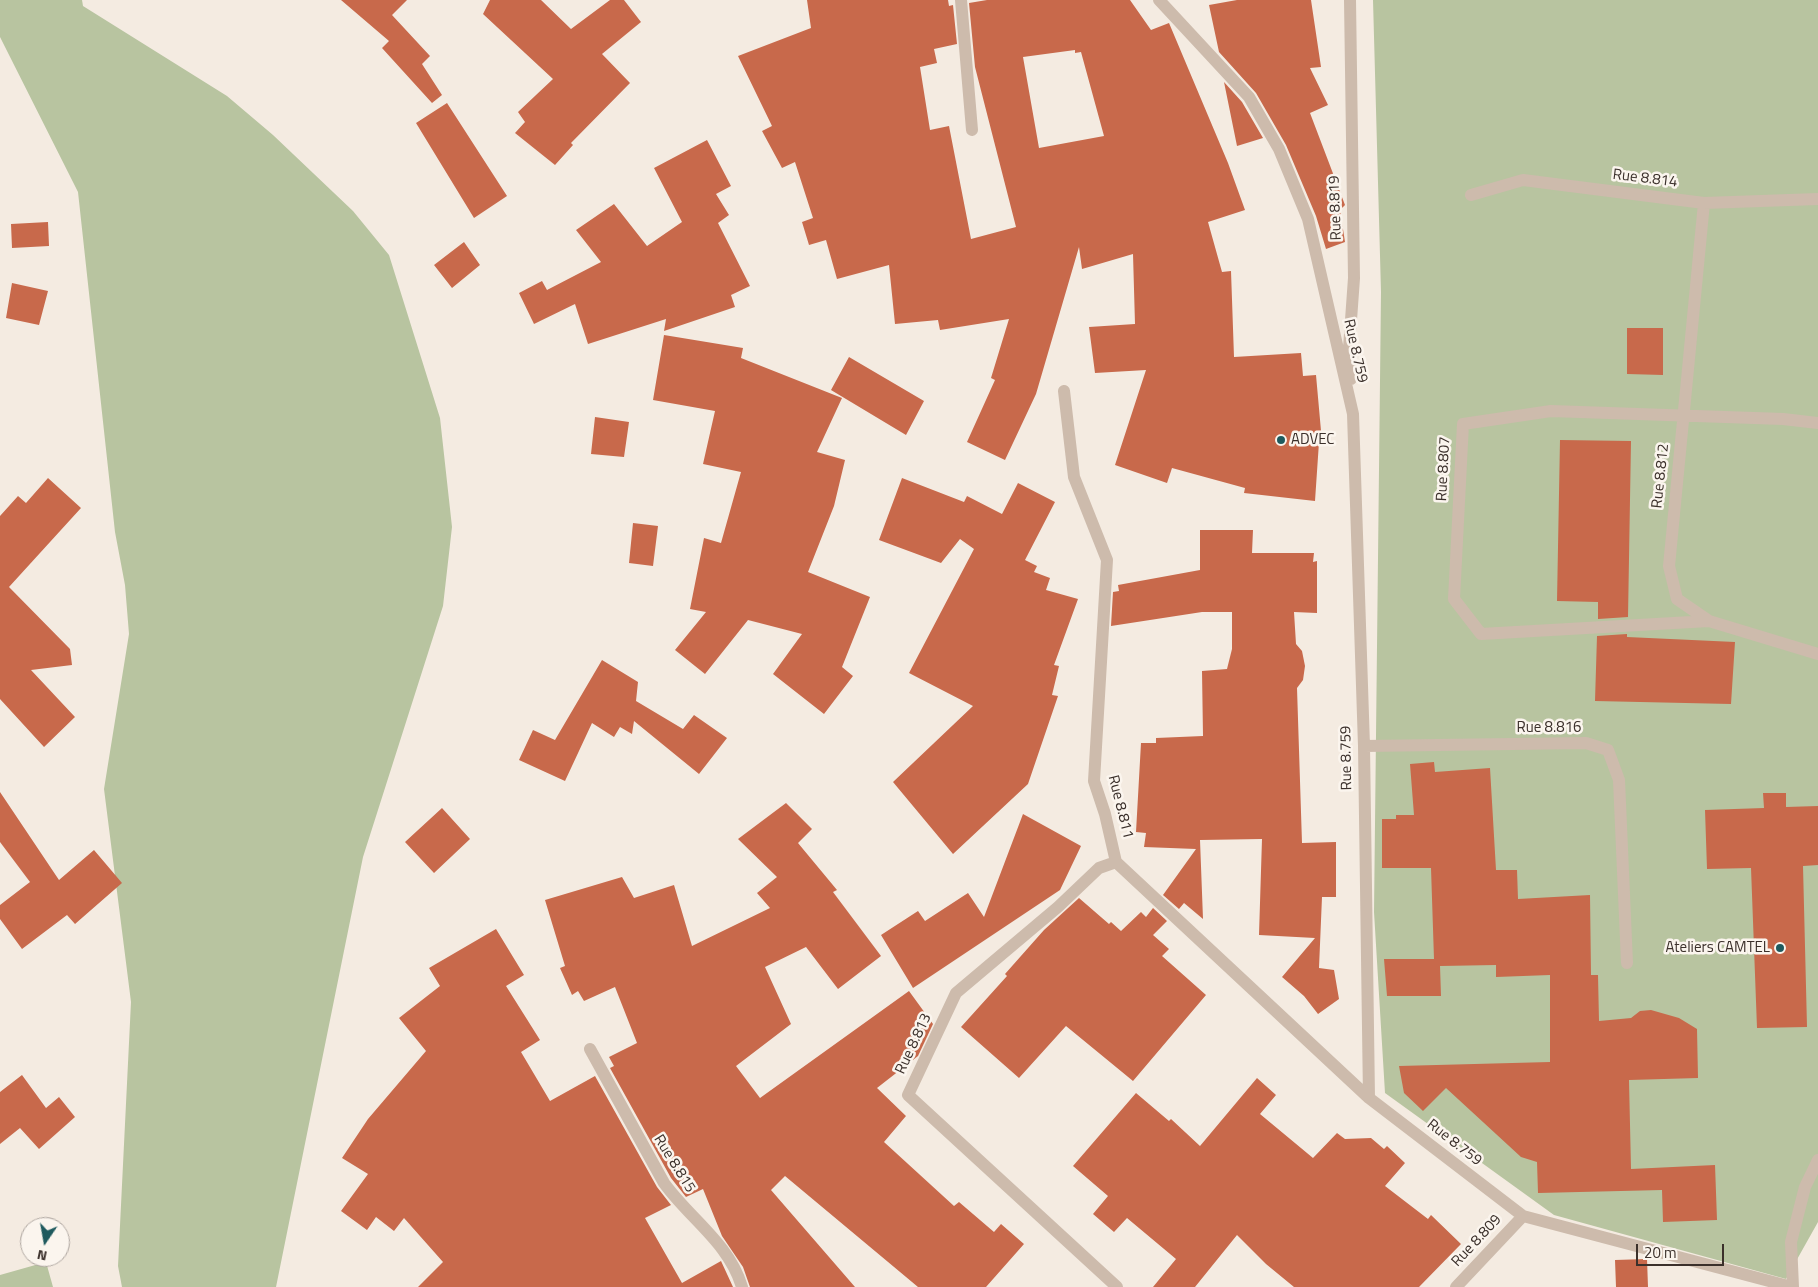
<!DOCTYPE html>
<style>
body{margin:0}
#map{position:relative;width:1818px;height:1287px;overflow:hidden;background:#f4ebe1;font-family:"Titillium Web",sans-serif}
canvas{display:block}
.north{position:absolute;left:20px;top:1217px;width:50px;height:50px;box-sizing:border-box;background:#fbf5ee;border:1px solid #aea6a0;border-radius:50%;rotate:192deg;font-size:14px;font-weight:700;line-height:20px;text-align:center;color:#3b302b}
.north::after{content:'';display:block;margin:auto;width:18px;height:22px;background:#1f5a5e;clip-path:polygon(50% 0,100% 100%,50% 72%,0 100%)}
.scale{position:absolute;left:1636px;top:1244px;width:88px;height:22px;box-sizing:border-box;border:2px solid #3b302b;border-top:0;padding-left:6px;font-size:15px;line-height:18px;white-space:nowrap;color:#3b302b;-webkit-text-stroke:4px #fbf5ee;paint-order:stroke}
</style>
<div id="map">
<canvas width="1818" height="1287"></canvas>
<div class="north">N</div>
<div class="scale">20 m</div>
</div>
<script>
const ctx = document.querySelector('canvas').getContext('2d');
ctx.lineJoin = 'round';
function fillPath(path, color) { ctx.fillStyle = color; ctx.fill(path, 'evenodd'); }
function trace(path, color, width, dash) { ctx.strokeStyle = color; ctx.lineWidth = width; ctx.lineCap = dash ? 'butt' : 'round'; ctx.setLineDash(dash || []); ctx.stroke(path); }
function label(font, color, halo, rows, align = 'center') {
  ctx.font = font + ' "Titillium Web",sans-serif'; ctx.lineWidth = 5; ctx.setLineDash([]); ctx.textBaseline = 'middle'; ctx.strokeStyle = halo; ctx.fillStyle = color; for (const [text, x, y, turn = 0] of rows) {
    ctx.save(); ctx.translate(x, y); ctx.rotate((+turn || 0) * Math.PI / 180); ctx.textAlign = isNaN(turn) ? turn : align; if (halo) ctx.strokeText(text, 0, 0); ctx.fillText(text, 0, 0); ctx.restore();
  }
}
const green = new Path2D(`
 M 0,0 L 82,0 L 83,6 L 227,96 L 273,135 L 353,211 L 389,255 L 440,418 L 452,527 L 443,606 L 363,857 L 276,1287 L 122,1287 L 118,1266 L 131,1002 L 104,789 L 129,634 L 125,585 L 115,532 L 78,192 L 0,37 Z
 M 1373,0 L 1818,0 L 1818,1222 L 1786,1279 L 1554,1215 L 1385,1093 L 1374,912 L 1381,292 Z
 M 46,1262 L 53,1287 L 0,1287 L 0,1275 Z`);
const building = new Path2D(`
 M 341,0 L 407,0 L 392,15 L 430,56 L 422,64 L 442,95 L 432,103 L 382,48 L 389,41 Z
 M 490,0 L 541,0 L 571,29 L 610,0 L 624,0 L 641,22 L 602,54 L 630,83 L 571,143 L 573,145 L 555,165 L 515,133 L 525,122 L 518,112 L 553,79 L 483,14 Z
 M 807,0 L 948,0 L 949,6 L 953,5 L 957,44 L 934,49 L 937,63 L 920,67 L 930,130 L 949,126 L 971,239 L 1016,227 L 975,67 L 969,3 L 987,0 L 1130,0 L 1151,30 L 1169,23 L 1228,163 L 1245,210 L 1208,222 L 1222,272 L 1231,271 L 1234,357 L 1301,353 L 1303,376 L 1316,375 L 1322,442 L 1319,442 L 1315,501 L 1244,493 L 1245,488 L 1172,468 L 1167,483 L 1115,465 L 1146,370 L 1095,373 L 1089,327 L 1135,324 L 1133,254 L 1082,269 L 1079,247 L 1036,394 L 1005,460 L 967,442 L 995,380 L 991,378 L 1009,319 L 940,330 L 938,320 L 895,324 L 889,265 L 837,279 L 826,240 L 809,245 L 802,222 L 813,218 L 795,162 L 782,168 L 762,131 L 772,126 L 738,56 L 811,28 ZM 1075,50 L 1075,53 L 1081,52 L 1104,136 L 1039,148 L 1023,57 Z
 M 1237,0 L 1311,0 L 1321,67 L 1310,68 L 1328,105 L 1310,113 L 1345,205 L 1340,210 L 1345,242 L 1326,249 L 1316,216 L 1286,145 L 1256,93 L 1219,52 L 1209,5 Z
 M 1224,82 L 1242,102 L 1263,138 L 1237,146 Z
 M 447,103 L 507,196 L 474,218 L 416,123 Z
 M 707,140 L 731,186 L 716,194 L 729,215 L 718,223 L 750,286 L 731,295 L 735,307 L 664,331 L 666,319 L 588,344 L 575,304 L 534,324 L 519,293 L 542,281 L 547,290 L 601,262 L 576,230 L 614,204 L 647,246 L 682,222 L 654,168 Z
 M 48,222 L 49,246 L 12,248 L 11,224 Z
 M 464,242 L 480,265 L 452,288 L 434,265 Z
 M 12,283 L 48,291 L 39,325 L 6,318 Z
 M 1627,328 L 1663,328 L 1663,375 L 1627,374 Z
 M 664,335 L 743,348 L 741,358 L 842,398 L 817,452 L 845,460 L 834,506 L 808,572 L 870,597 L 842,667 L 853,676 L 824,714 L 773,674 L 802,634 L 748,620 L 705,674 L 675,650 L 706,612 L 690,609 L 704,538 L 721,543 L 741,472 L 703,464 L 715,411 L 653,400 Z
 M 849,357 L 924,401 L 906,435 L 831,390 Z
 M 595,417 L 629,422 L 624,457 L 591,454 Z
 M 1560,440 L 1631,441 L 1628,617 L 1598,619 L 1598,602 L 1557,601 Z
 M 48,478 L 81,508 L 9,587 L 70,649 L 72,665 L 31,670 L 75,717 L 44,747 L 0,699 L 0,516 L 18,496 L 26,503 Z
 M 902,478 L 964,502 L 967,496 L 1002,514 L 1018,483 L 1055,502 L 1025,560 L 1037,566 L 1034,572 L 1050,578 L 1046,590 L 1078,599 L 1054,665 L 1059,666 L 1052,695 L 1058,696 L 1028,784 L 953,854 L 893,782 L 973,706 L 909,673 L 974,549 L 960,539 L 941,563 L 879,540 Z
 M 633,523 L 658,526 L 653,566 L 629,563 Z
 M 1200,530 L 1253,530 L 1252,553 L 1314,553 L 1313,562 L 1317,561 L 1317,613 L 1294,612 L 1296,644 L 1302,651 L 1305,666 L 1303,680 L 1297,688 L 1302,843 L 1336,842 L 1336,897 L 1322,897 L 1319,968 L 1334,970 L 1339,999 L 1318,1014 L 1304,996 L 1282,977 L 1315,938 L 1259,935 L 1262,839 L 1200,840 L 1203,919 L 1184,903 L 1179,909 L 1163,895 L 1196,849 L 1144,847 L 1146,833 L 1136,832 L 1141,743 L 1156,743 L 1156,738 L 1203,736 L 1202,671 L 1227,669 L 1232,649 L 1232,612 L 1202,612 L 1111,626 L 1113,592 L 1119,591 L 1118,585 L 1200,570 Z
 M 1627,634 L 1627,637 L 1735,642 L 1731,704 L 1595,701 L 1597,636 Z
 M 602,660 L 638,682 L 636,701 L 683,729 L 694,715 L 727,738 L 699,774 L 634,721 L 632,734 L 620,727 L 614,737 L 592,723 L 565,781 L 519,760 L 533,730 L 555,740 Z
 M 1434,762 L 1435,772 L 1490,768 L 1496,870 L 1517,870 L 1518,899 L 1590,895 L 1591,975 L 1598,975 L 1599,1021 L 1631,1018 L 1640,1011 L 1651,1010 L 1679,1018 L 1697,1029 L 1698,1078 L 1629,1080 L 1631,1169 L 1715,1165 L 1717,1220 L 1663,1222 L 1662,1190 L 1538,1193 L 1537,1162 L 1521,1157 L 1446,1088 L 1423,1111 L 1404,1093 L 1399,1066 L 1550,1062 L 1550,975 L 1496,977 L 1496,965 L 1440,966 L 1441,996 L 1387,996 L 1384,959 L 1434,959 L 1431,868 L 1382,868 L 1382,819 L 1396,819 L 1396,815 L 1414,815 L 1410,764 Z
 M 0,792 L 59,880 L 94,850 L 122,883 L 75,924 L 67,915 L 22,949 L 0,919 L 0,905 L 30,882 L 0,842 Z
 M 1763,793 L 1786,793 L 1786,807 L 1818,806 L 1818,865 L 1803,866 L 1807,1027 L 1757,1028 L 1751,868 L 1707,869 L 1705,810 L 1764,808 Z
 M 786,803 L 812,829 L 798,843 L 837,890 L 833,892 L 881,956 L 838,989 L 806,947 L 765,967 L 791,1024 L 736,1066 L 760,1098 L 909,991 L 933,1024 L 918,1056 L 877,1088 L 906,1116 L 884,1142 L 954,1206 L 959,1202 L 994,1232 L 1001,1224 L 1024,1244 L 986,1287 L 918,1287 L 785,1176 L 771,1190 L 855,1287 L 750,1287 L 743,1267 L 722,1236 L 703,1189 L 686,1197 L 671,1178 L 610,1068 L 614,1066 L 609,1057 L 637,1043 L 615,987 L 584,1001 L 578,991 L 572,995 L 560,968 L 565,966 L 545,900 L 622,877 L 634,898 L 674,885 L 692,946 L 770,908 L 757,893 L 777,877 L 738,839 Z
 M 442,808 L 470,839 L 434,873 L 405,842 Z
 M 1023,814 L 1081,846 L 1060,890 L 913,988 L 881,935 L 918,911 L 925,921 L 968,893 L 984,917 Z
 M 1079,898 L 1109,924 L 1111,922 L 1121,931 L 1141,912 L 1146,917 L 1153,908 L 1167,921 L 1153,935 L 1169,949 L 1162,956 L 1206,995 L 1133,1081 L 1066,1026 L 1019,1078 L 961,1027 L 1007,976 L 1005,974 L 1044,930 Z
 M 496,929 L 524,975 L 506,986 L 540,1040 L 521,1052 L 550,1101 L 595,1076 L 657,1187 L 671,1205 L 645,1218 L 682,1283 L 721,1261 L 733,1287 L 418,1287 L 443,1262 L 404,1218 L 394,1231 L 376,1217 L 367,1230 L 341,1211 L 368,1174 L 342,1158 L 368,1119 L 426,1051 L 399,1018 L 440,986 L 429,968 Z
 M 22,1075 L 46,1108 L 59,1097 L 75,1117 L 39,1149 L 20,1128 L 0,1144 L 0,1092 Z
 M 1257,1078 L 1276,1095 L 1260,1114 L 1313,1158 L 1337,1133 L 1345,1139 L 1371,1138 L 1384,1149 L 1387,1146 L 1405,1163 L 1385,1186 L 1428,1219 L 1431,1215 L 1461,1244 L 1419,1287 L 1294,1287 L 1266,1264 L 1237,1235 L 1195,1287 L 1153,1287 L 1176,1259 L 1127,1218 L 1114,1232 L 1093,1214 L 1108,1196 L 1073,1166 L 1136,1093 L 1169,1121 L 1171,1119 L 1200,1146 Z
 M 1647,1259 L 1648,1287 L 1616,1287 L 1615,1260 Z`);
const minor = new Path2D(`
 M 961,0 L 972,130
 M 1159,0 L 1249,97 L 1279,149 L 1308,219 L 1353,414 L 1364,746 L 1369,1098 L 1523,1216 L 1792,1287
 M 1350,0 L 1354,278 L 1349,348 L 1351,379
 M 1471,195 L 1523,180 L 1704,203 L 1818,199
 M 1704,203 L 1669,566 L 1677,599 L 1709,621 L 1818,654
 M 1064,391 L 1074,477 L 1107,560 L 1094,781 L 1105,814 L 1116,862 L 1369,1098
 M 1709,621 L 1481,634 L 1454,599 L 1463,424 L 1551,411 L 1783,419 L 1818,423
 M 1364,746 L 1586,743 L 1608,750 L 1619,780 L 1627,963
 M 1116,862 L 1099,868 L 1058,907 L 956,993 L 908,1095 L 1117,1287
 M 590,1049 L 664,1183 C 690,1219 729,1243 742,1287
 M 1456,1287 L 1523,1216
 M 1793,1287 L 1791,1242 L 1805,1187 L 1818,1160`);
const markers = [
 [1281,440,5,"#1f5a5e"],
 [1780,948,5,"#1f5a5e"]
];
const streetNames = [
 ["Rue 8.814",1645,179,7],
 ["Rue 8.819",1336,208,-92],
 ["Rue 8.759",1355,351,77],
 ["Rue 8.807",1444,469,-87],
 ["Rue 8.812",1661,476,-84],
 ["Rue 8.816",1549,728],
 ["Rue 8.759",1347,758,-91],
 ["Rue 8.811",1120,807,76],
 ["Rue 8.813",914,1044,-65],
 ["Rue 8.759",1454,1143,38],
 ["Rue 8.815",674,1164,58],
 ["Rue 8.809",1477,1241,-47]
];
const poiNames = [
 ["ADVEC",1291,440],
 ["Ateliers CAMTEL",1770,948,"right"]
];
fillPath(green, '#b8c4a0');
fillPath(building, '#c8694b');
trace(minor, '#cdbbac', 12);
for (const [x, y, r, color] of markers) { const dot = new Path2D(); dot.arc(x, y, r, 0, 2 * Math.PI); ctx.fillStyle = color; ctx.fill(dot); trace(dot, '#fbf5ee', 2); }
label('15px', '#3b302b', '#fbf5ee', streetNames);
label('15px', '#3b302b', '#fbf5ee', poiNames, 'left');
</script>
